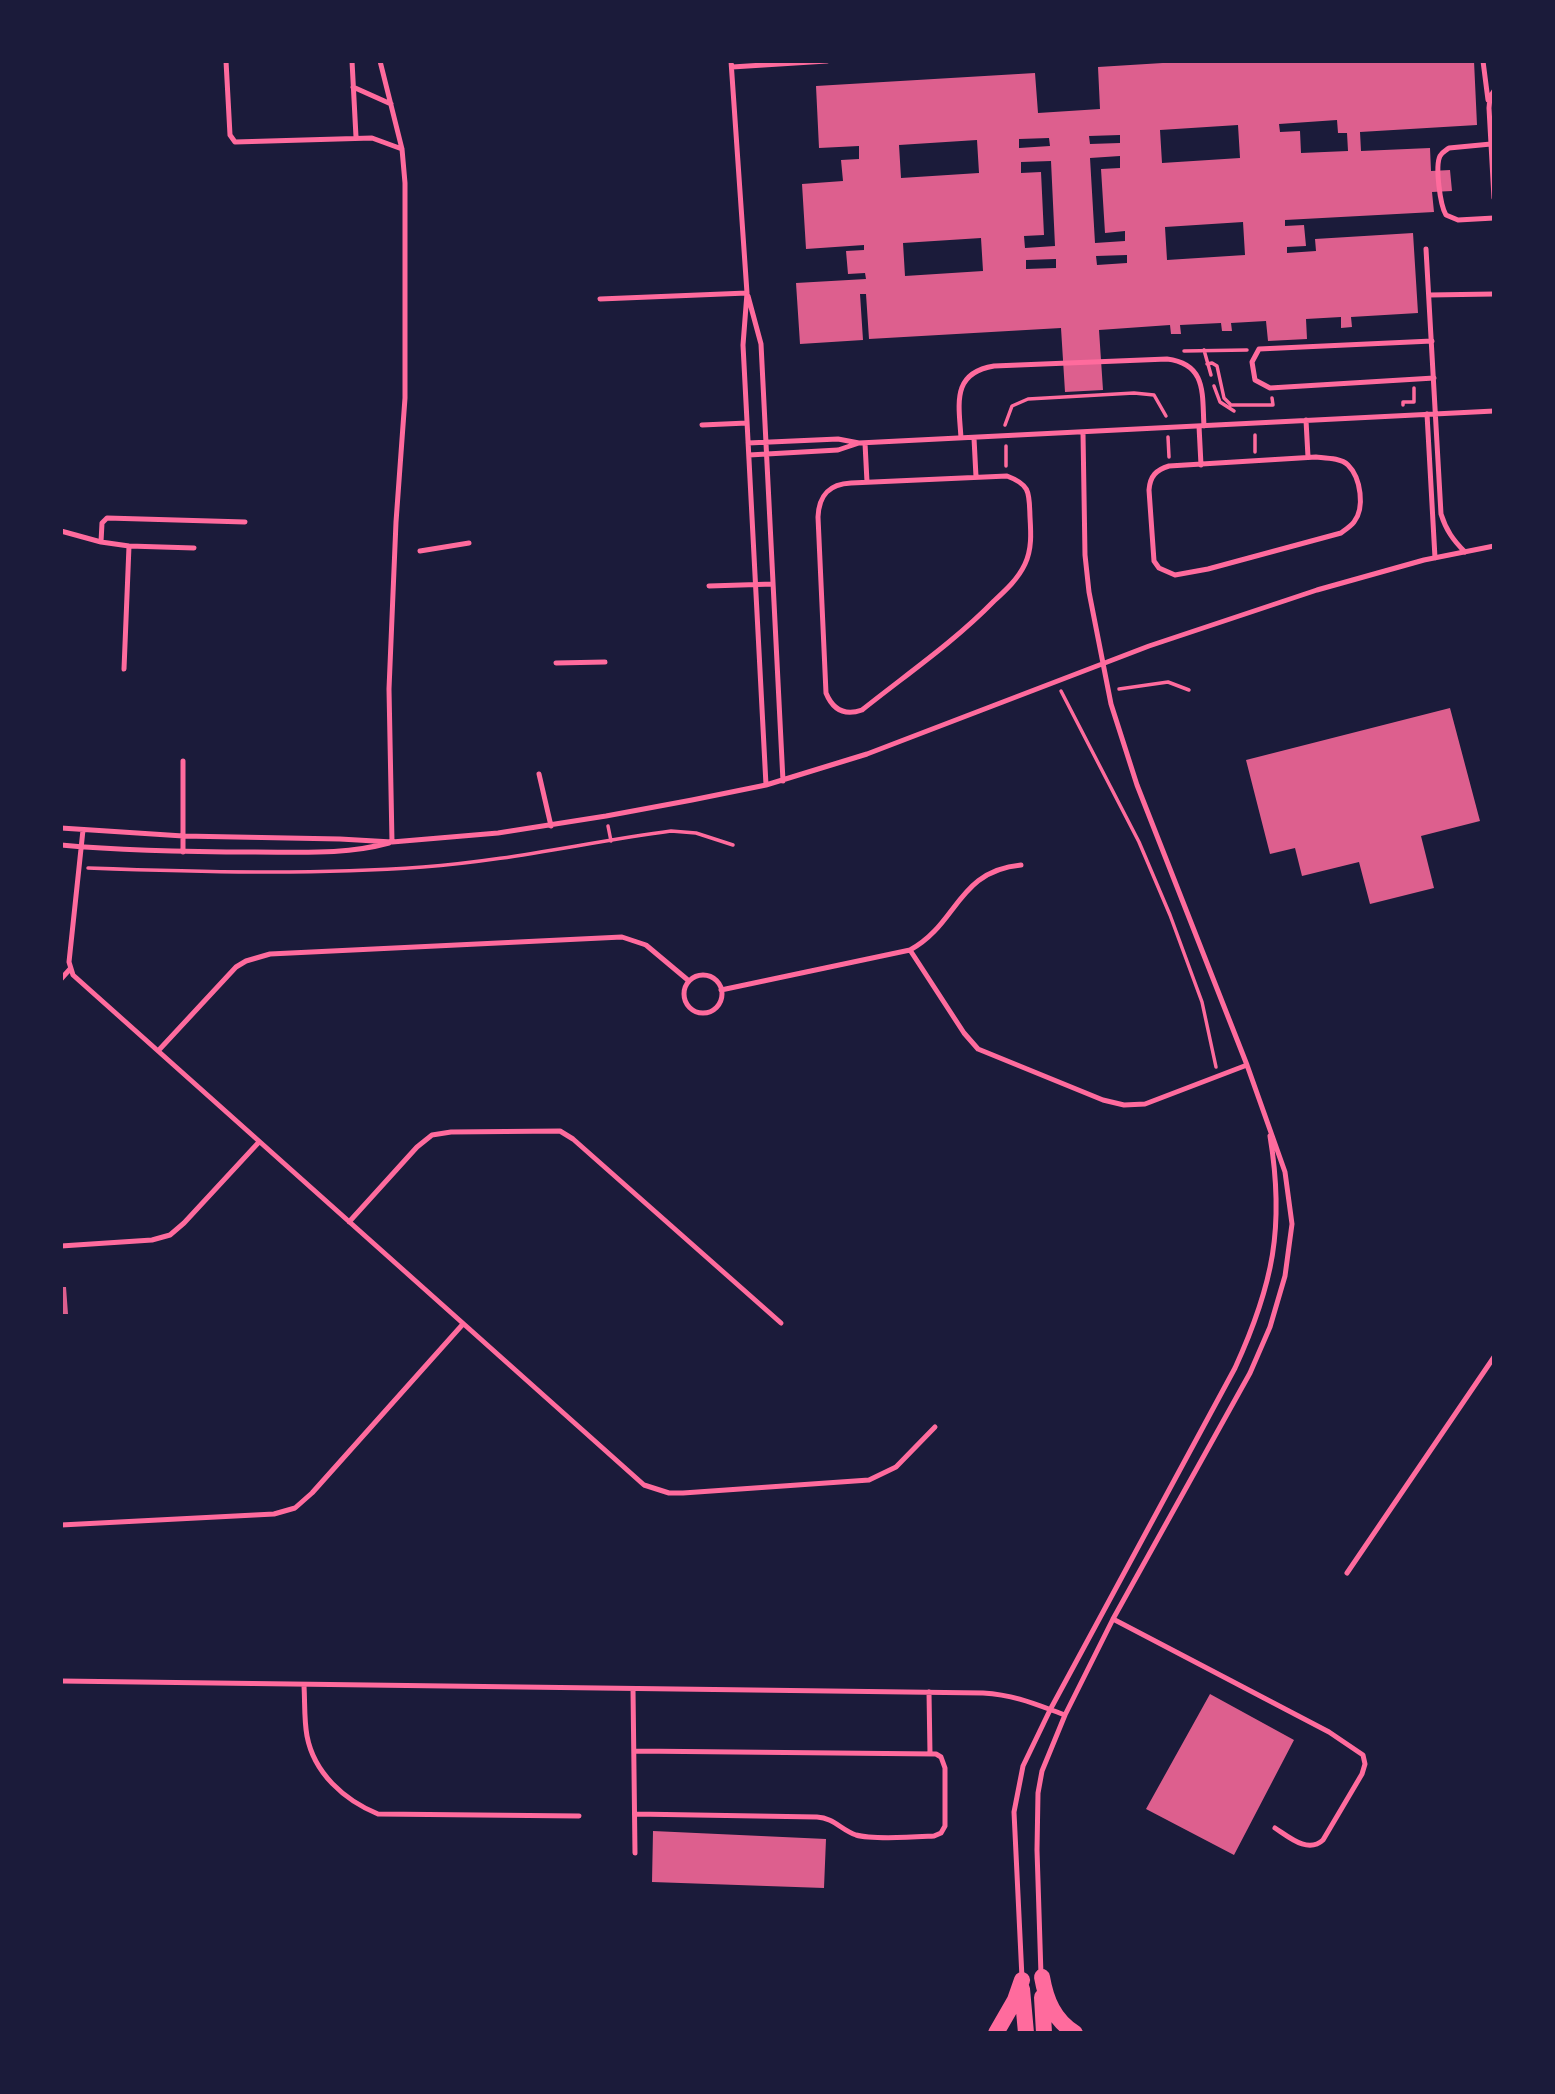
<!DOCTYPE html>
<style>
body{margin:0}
#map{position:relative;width:1555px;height:2094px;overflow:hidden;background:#1b1b3a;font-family:Montserrat,sans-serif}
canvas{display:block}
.frame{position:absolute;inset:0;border:63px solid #1b1b3a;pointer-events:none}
</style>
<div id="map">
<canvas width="1555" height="2094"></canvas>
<div class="frame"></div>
</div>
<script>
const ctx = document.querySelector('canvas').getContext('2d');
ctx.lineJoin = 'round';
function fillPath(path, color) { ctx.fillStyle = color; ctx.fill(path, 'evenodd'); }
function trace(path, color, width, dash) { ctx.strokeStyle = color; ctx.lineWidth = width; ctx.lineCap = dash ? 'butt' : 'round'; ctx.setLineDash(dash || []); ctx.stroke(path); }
const building = new Path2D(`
 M 1195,61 L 1474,61 L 1477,125 L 1360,132 L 1361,151 L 1430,148 L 1431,171 L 1450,170 L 1452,191 L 1432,192 L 1434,212 L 1285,220 L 1285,226 L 1304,225 L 1306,246 L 1287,247 L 1287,253 L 1316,251 L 1315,239 L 1413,233 L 1418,313 L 1351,317 L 1352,327 L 1341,328 L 1341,317 L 1306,319 L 1307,339 L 1268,341 L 1266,321 L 1231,323 L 1232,331 L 1222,331 L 1221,323 L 1180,325 L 1181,334 L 1171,334 L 1170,325 L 1099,330 L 1103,390 L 1065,392 L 1061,328 L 869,339 L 866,294 L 860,294 L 863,340 L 800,344 L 796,283 L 866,279 L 865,273 L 848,274 L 846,251 L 864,250 L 864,245 L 806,249 L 802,184 L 843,181 L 841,160 L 859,159 L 859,146 L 819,148 L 816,86 L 1035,73 L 1038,113 L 1100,109 L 1098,67 ZM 1337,120 L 1338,133 L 1347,133 L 1348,151 L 1301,153 L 1300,131 L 1280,132 L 1279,124 ZM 1238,125 L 1240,158 L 1162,163 L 1160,130 ZM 1120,135 L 1120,143 L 1090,144 L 1089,136 ZM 1049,138 L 1050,146 L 1019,148 L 1019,139 ZM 977,140 L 979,173 L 901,178 L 899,145 ZM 1120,156 L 1120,168 L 1101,169 L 1105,233 L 1125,231 L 1125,241 L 1095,243 L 1090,158 ZM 1051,161 L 1055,246 L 1025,248 L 1024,236 L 1044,235 L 1041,172 L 1021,173 L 1021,162 ZM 1243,222 L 1245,255 L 1167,260 L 1165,227 ZM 981,238 L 983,271 L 905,276 L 903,243 ZM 1127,255 L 1127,263 L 1097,265 L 1096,256 ZM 1056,259 L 1056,268 L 1026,269 L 1026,260 Z
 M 1450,708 L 1480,821 L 1421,836 L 1434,888 L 1370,904 L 1359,862 L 1302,876 L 1295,848 L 1270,854 L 1246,760 Z
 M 61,1287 L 66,1287 L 68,1314 L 61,1314 Z
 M 1210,1694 L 1294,1740 L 1234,1855 L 1146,1809 Z
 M 653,1831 L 826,1839 L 824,1888 L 652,1882 Z`);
const path = new Path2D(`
 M 1204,350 L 1211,375
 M 1184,351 L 1247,350
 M 1207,364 L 1212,363 L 1217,366 L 1224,398 L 1231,405 L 1273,405 L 1272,398
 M 1214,386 L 1220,402 L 1234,411
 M 1403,405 L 1403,402 L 1414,402 L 1414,388
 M 1005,425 L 1012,406 L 1028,399 L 1134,393 L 1154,395 L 1166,416
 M 1255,435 L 1255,452
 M 1168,437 L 1169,457
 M 1006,446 L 1006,466
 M 1119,689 L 1168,682 L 1189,690
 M 1061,691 L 1139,842 L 1170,915 L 1202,1002 L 1216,1067
 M 608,826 L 611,841
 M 88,868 C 199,872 312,875 423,867 C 507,861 588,842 671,831 L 696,833 L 733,845`);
const service = new Path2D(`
 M 226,61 L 230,135 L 235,142 L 372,138 L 402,149
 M 352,61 L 356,137
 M 380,61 L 402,149 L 405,183 L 405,398 L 396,522 L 389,689 L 392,842
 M 731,61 L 747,293 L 743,345 L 766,785
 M 1483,61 L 1488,100
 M 732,67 L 827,61
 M 353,87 L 391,104
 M 1494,91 L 1490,97 L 1489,108 L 1494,198
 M 1491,144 L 1449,148 C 1445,151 1443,151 1440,156 C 1435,166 1440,205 1446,215 L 1458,220 L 1494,218
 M 1426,249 L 1441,514 C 1446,530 1453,540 1465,552
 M 1429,295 L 1494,294
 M 748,296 L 761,344 L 783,781
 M 600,299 L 747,293
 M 1432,341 L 1259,349 L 1252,362 L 1255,380 L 1270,388 L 1434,378
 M 1427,414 L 1435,558
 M 1306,420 L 1308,457
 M 702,425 L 747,423
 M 1199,426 L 1201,465
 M 961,438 C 959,404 951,373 994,366 L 1167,359 C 1207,364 1202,394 1204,426
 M 974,438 L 976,477
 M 748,443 L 838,439 L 859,443
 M 865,443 L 867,482
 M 749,455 L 838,450 L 859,443 L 1494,411
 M 1316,457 C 1326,458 1341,458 1348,465 C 1361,478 1365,508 1354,522 C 1351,526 1345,530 1341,533 L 1208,569 L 1175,575 L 1159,568 L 1154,561 L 1149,490 C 1150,476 1156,470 1169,466 Z
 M 1007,476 C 1031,485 1029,493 1030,517 C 1031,533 1032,549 1025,564 C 1018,579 1006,590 994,601 C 954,642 907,674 862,710 C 845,716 833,710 826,693 L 818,517 C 819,495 829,484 851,483 Z
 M 61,531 L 101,542 L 129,546 L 194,548
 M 101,542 L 102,523 L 107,518 L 245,522
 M 420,551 L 469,543
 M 709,586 L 773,584
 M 556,663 L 605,662
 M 124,669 L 129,546
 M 183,761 L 183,852
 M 539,774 L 551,826
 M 61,828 L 183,836 L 340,839 L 392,842 L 498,833 L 606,816 L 692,800 L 766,785 L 867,754 L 1149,646 L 1317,590 L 1424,560 L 1494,546
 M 83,830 L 69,962 L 73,975 L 644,1485 L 669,1493 L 683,1493 L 869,1480 L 896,1467 L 935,1427
 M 61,845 C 126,851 191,852 255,852 C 301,852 345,855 389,843
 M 910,950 L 964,1033 L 978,1049 L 1103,1100 L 1124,1105 L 1145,1104 L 1247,1065
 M684 994a19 19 0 1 1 38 0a19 19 0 1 1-38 0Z
 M 61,979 L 70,969
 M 721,990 L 910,950 C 958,924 957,871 1021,865
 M 158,1051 L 236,967 L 246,961 L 270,954 L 622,937 L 646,945 L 689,981
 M 349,1222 L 417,1147 L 432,1135 L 451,1132 L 560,1131 L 573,1139 L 781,1323
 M 61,1246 L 152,1240 L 170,1235 L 184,1223 L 259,1142
 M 61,1525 L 274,1514 L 295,1508 L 312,1493 L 463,1324
 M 1347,1573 L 1494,1357
 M 1113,1619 L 1329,1732 L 1363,1755 L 1365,1764 L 1362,1774 L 1323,1840 C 1308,1854 1289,1837 1275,1828
 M 61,1681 L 983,1693 C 1015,1695 1035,1704 1065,1715
 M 304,1686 C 305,1702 304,1720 307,1736 C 314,1773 344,1800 378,1814 L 579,1816
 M 633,1689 L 635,1853
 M 929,1692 L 930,1754
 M 634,1751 L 936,1754 L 941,1757 L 945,1768 L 945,1826 L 941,1833 L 934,1836 C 915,1837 873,1840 856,1835 C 841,1830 834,1818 817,1817 L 635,1814
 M 1041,1975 L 1037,1850 L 1038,1793 L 1042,1771 L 1065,1715 L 1113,1619 L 1250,1373 L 1270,1327 L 1285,1276 L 1292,1224 L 1285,1172 L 1247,1065 L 1137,785 L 1111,704 L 1089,592 L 1085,555 L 1083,433
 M 1022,1978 L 1014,1812 L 1023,1766 L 1050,1710 L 1235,1368 C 1273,1285 1285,1227 1270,1136`);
const primary = new Path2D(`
 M 1042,1977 C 1046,2000 1054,2020 1075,2033
 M 1022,1989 L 1026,2033
 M 1042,1997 L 1044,2033
 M 996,2033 L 1015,2000 L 1022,1980`);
fillPath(building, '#dd5f8e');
trace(path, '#ff6b9d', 3.5);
trace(service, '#ff6b9d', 5);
trace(primary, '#ff6b9d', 16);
</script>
